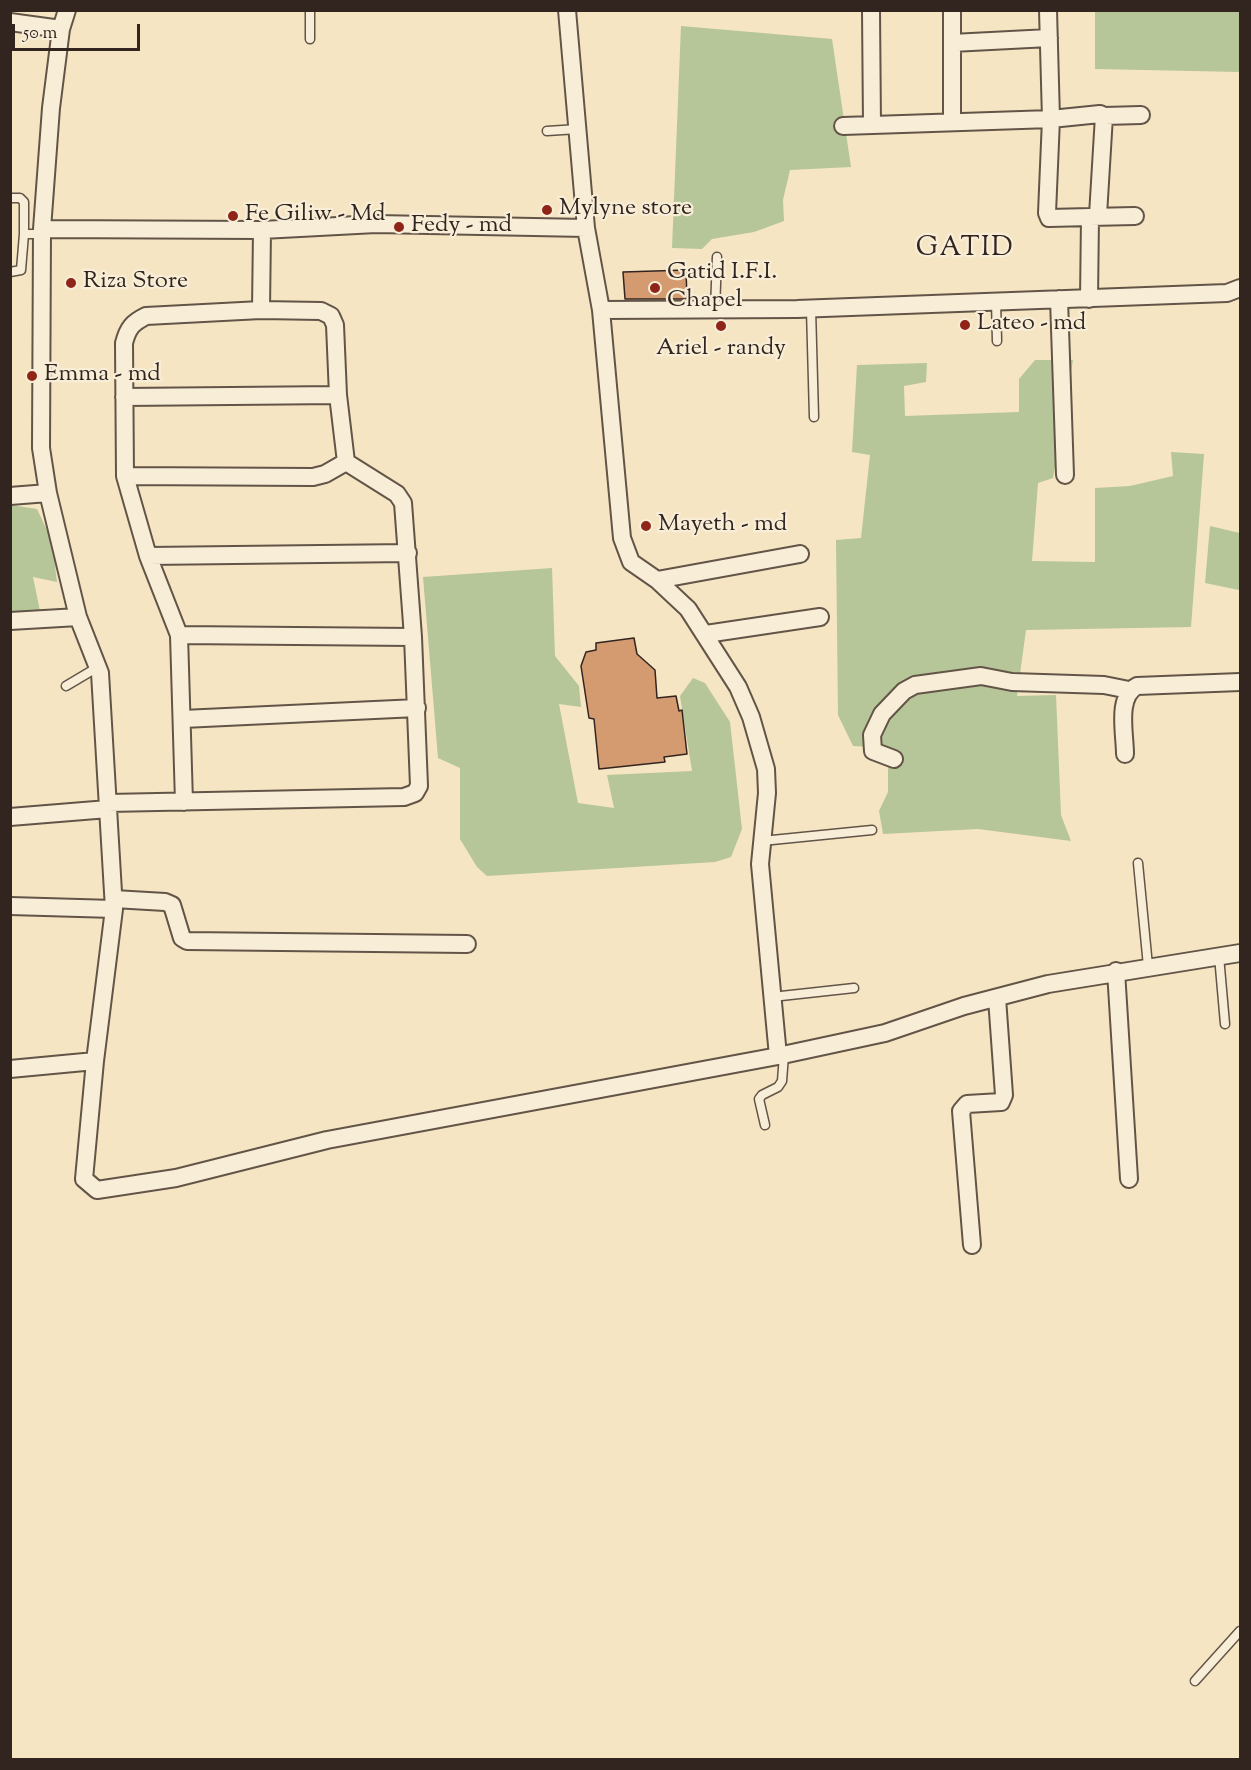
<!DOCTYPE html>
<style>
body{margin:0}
#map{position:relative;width:1251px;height:1770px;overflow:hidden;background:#f5e5c3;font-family:"Sorts Mill Goudy",serif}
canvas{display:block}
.frame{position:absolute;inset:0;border:12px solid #32241f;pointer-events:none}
.scale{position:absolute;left:12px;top:24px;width:128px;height:27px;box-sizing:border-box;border:3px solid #32241f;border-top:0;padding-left:8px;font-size:18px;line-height:21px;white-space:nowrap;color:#32241f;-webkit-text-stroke:4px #f8eed8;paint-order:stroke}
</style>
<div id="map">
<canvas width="1251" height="1770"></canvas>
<div class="frame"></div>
<div class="scale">50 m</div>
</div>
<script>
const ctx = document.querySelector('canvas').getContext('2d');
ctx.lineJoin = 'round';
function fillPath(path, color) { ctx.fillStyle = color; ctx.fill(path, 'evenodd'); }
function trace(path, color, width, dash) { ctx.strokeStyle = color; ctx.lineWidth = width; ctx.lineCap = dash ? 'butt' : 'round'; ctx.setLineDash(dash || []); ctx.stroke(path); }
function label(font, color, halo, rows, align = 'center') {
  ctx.font = font + ' "Sorts Mill Goudy",serif'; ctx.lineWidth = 4.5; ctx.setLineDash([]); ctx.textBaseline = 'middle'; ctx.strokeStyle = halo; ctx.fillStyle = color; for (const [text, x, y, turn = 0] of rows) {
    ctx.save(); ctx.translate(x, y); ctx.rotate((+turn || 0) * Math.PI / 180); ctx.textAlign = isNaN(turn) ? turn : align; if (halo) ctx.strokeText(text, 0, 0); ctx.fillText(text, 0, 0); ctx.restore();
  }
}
const green = new Path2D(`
 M 1095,11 L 1240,11 L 1240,72 L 1095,69 Z
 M 681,26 L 832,39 L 851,167 L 790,170 L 783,200 L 784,221 L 754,232 L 712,239 L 702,249 L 672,248 Z
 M 1035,360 L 1073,360 L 1053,478 L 1038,483 L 1032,561 L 1095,562 L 1095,488 L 1130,486 L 1173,476 L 1171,452 L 1204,454 L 1191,627 L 1026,630 L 1017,696 L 1056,695 L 1061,815 L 1071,841 L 978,829 L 883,834 L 879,811 L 888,792 L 888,748 L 853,746 L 838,715 L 836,540 L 861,538 L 870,455 L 852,452 L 857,365 L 927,363 L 926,382 L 904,386 L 905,416 L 1019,412 L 1019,379 Z
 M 11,505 L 37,509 L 52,541 L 57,582 L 33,577 L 40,611 L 11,614 Z
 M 1210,526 L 1240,533 L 1240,601 L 1239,590 L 1205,583 Z
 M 552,568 L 555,656 L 579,686 L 581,707 L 559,704 L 578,803 L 614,808 L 607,775 L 692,771 L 680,696 L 693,678 L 705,683 L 730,722 L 742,829 L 731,857 L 715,862 L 487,876 L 477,867 L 460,839 L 460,768 L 438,758 L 423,577 Z`);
const building = new Path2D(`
 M 686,270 L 687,299 L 625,299 L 623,272 Z
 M 634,638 L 637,654 L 655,670 L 657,698 L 676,696 L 679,711 L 682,710 L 687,754 L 664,757 L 665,762 L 599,769 L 594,719 L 589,718 L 581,666 L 586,652 L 596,650 L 596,643 Z`);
const lane = new Path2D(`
 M 310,10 L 310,39
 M 547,131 L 578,129
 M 10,198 L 20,198 L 24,202 L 24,234 L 42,234
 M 10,272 L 21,270 L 24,234
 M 996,301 L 997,341
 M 811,309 L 814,417
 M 715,310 L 717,257
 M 66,686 L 98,667
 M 762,841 L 872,830
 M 1138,863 L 1148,966
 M 1219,956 L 1225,1024
 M 772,997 L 854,988
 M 765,1125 L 759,1099 L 762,1095 L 778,1087 L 782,1081 L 784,1055
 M 1195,1681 L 1240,1631`);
const street = new Path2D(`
 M 67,10 L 61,29 L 51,108 L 42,229 L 41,448 L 48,493 L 78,617 L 100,673 L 114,909 L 95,1061 L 84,1179 L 97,1190 L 176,1178 L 327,1140 L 778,1056 L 885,1033 L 964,1006 L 1048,984 L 1240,953
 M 567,10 L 586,228 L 601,310 L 622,538 L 631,562 L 657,580 L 688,609 L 738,687 L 751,717 L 766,769 L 767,793 L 760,864 L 778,1056
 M 871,10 L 872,125
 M 952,10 L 952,122
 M 1048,10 L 1051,119 L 1047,213 L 1049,218 L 1090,217 L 1089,299
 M 10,22 L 61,29
 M 952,43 L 1049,38
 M 1104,116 L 1141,115
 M 843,126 L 1051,119 L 1100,114 L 1104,116 L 1098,215
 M 1090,217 L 1135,216
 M 42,229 L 262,230 L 376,224 L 586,228
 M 1059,299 L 1065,475
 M 261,310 L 262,230
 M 601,310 L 797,309 L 1227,293 L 1240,288
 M 124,397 L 338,395
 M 125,476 L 313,477 L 325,474 L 346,462
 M 10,496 L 48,493
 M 148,556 L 408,553
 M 657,580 L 800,554
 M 10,621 L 78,617
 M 706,634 L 820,617
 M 179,635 L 413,637
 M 183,719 L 417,708
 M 1125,754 C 1125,733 1116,697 1137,686 L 1240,682
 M 894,759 L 873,751 L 872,735 L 882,714 L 904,691 L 915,685 L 981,676 L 1012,682 L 1104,685 L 1129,690
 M 108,803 L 404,797 L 415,793 L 419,786 L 413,637 L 403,503 L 397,494 L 346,462 L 338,395 L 335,325 L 331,316 L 321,311 L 261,310 L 146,316 C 132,323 128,328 124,343 L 125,476 L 148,556 L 179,635 L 184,802
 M 10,817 L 108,809
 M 114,899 L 165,902 L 172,905 L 182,938 L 187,941 L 467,944
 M 10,906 L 114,909
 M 1116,971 L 1129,1179
 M 10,1069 L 95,1061
 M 972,1245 L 961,1111 L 967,1104 L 1001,1102 L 1004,1095 L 997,998`);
const markers = [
 [547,210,6,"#8f2418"],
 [233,216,6,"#8f2418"],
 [399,227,6,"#8f2418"],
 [71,283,6,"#8f2418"],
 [655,288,6,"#8f2418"],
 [965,325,6,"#8f2418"],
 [721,326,6,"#8f2418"],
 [32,376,6,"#8f2418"],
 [646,526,6,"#8f2418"]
];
const poiNames = [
 ["Mylyne store",559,210],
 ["Fe Giliw - Md",245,216],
 ["Fedy - md",411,227],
 ["Gatid I.F.I.",667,274],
 ["Chapel",667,302],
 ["Riza Store",83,283],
 ["Lateo - md",977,325],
 ["Ariel - randy",721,350,"center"],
 ["Emma - md",44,376],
 ["Mayeth - md",658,526]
];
const quarterNames = [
 ["GATID",965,250]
];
fillPath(green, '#b6c698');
fillPath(building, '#d59b70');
trace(building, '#32241f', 1.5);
trace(lane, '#635448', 11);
trace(street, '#635448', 20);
trace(lane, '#f8eed8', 8);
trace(street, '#f8eed8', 16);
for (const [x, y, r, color] of markers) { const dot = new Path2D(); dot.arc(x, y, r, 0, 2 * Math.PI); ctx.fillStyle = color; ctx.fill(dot); trace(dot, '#f8eed8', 2); }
label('24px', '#32241f', '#f8eed8', poiNames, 'left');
ctx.letterSpacing = '1.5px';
label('27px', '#32241f', '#f8eed8', quarterNames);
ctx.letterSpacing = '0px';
</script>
